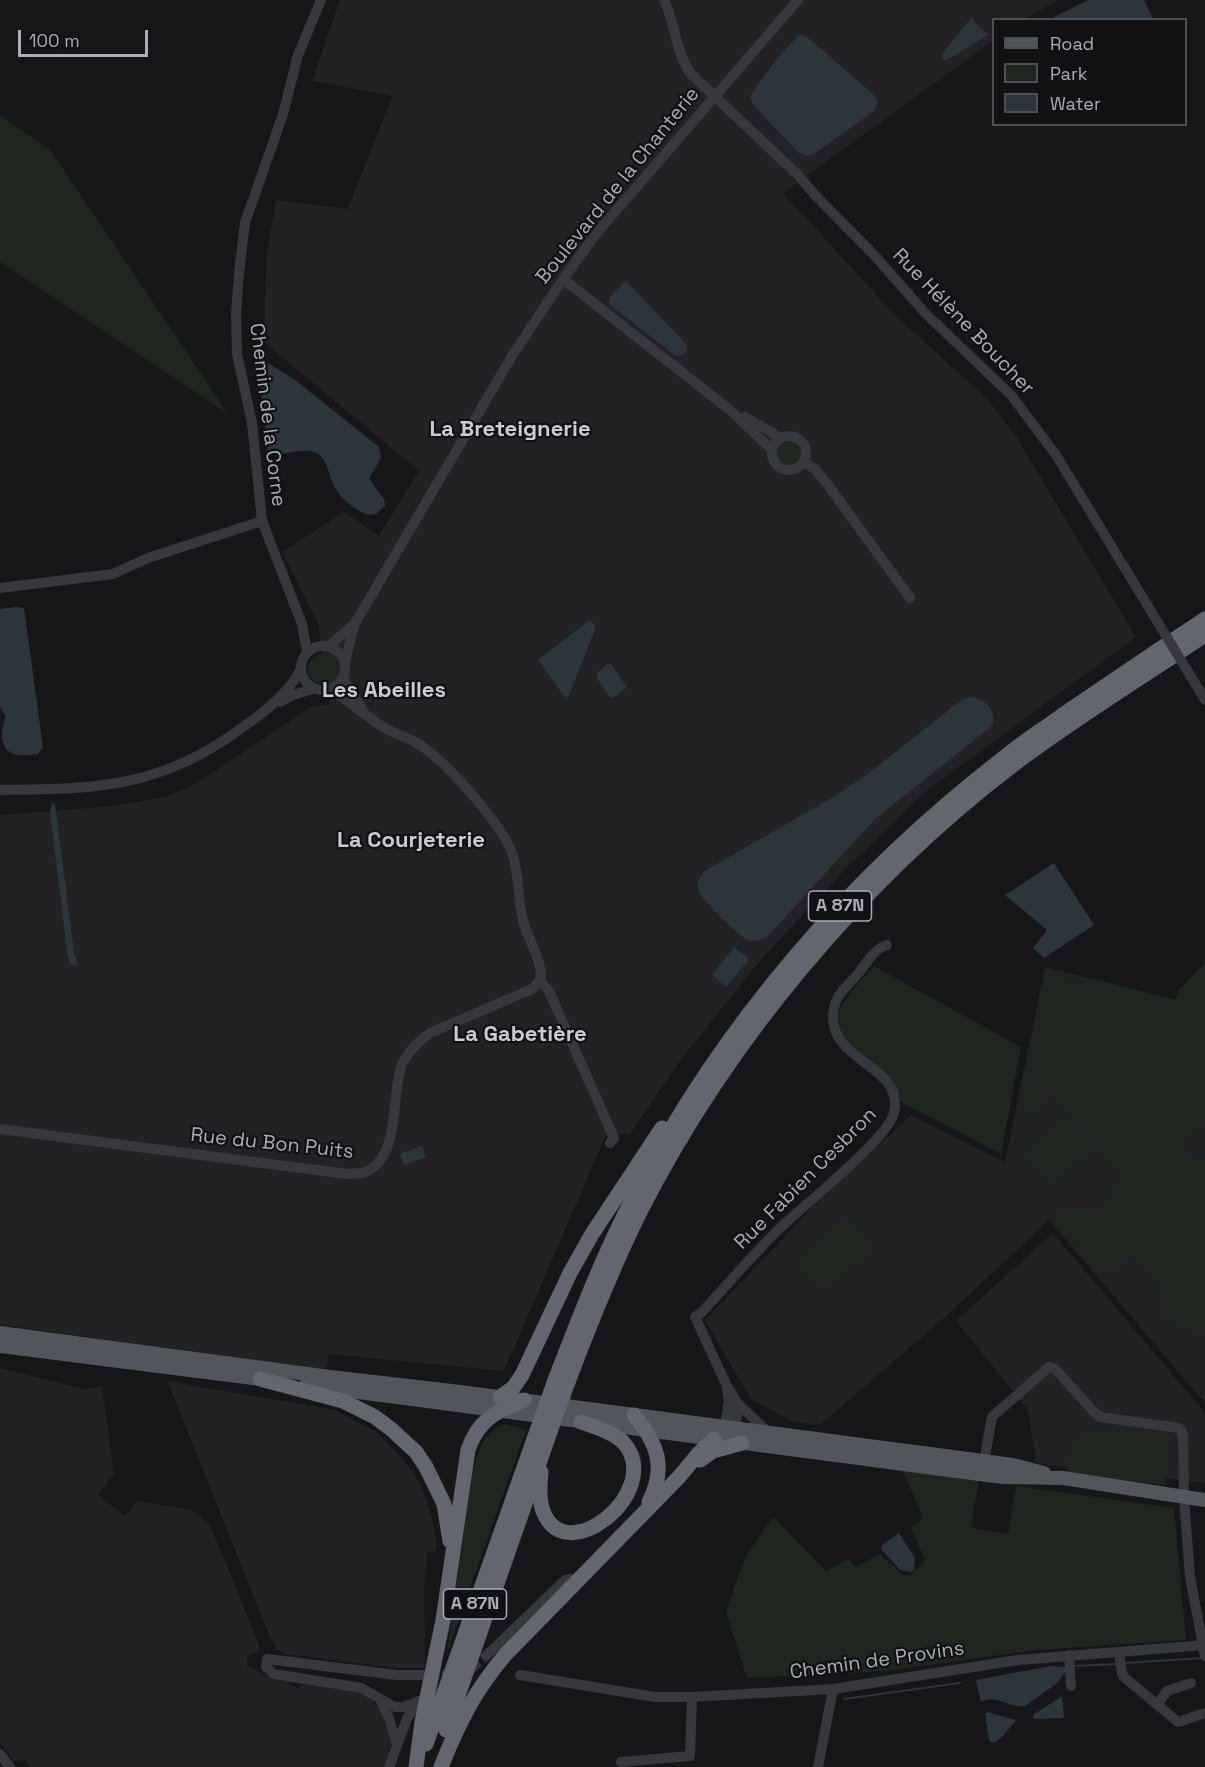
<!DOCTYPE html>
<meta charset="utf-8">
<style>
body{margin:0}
#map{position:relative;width:1205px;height:1767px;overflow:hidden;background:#161618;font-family:"Space Grotesk",sans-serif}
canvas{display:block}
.legend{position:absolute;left:992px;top:18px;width:195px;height:108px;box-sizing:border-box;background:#111113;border:2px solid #4d4f55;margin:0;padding:8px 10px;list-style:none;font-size:18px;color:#a8adb8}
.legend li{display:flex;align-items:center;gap:12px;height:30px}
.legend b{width:30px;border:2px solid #4d4f55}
.scale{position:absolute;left:18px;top:30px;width:130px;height:27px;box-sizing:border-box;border:3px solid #a8adb8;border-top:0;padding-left:8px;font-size:18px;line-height:21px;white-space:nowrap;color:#a8adb8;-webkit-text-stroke:4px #111113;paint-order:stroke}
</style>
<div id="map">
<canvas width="1205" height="1767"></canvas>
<ul class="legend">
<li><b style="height:8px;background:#53555c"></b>Road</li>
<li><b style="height:16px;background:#1e261f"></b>Park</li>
<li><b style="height:16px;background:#2c353c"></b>Water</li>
</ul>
<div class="scale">100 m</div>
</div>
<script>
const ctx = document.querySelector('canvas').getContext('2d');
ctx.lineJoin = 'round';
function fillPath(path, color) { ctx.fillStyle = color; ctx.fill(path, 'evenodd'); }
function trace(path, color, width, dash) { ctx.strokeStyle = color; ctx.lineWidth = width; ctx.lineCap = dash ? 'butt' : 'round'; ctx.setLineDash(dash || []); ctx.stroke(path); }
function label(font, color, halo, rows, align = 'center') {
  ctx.font = font + ' "Space Grotesk",sans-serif'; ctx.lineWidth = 4.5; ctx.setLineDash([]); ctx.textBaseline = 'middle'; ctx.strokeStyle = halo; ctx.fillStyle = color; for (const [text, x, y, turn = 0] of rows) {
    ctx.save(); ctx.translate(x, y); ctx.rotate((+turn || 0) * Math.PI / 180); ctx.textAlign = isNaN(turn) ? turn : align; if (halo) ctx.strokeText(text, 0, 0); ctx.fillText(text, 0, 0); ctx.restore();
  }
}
const built = new Path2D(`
 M 340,0 L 1058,0 L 1025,19 L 994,20 L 993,41 L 783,193 L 895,315 L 987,399 L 1016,436 L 1136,637 L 929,789 L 846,868 L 758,963 L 682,1058 L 630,1134 L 606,1135 L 504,1371 L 329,1354 L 326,1370 L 0,1325 L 0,815 L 115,806 L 169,796 L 197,783 L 311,707 L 330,704 L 318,623 L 282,552 L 344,512 L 379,536 L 419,471 L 264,342 L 266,260 L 276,200 L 348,209 L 392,96 L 312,81 Z
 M 1045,967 L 1177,1000 L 1205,1031 L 1205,1403 L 1049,1220 L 944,1318 L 820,1425 L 791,1421 L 751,1399 L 705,1320 L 812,1208 L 911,1115 L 1005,1162 Z
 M 1053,1233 L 1205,1413 L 1205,1483 L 1036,1463 L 1028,1410 L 956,1321 Z
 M 0,1368 L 84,1389 L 102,1386 L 114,1474 L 98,1495 L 125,1516 L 137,1501 L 192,1510 L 210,1525 L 259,1645 L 259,1652 L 247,1656 L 247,1666 L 276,1680 L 286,1681 L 297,1688 L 305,1684 L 358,1693 L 371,1698 L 381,1710 L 392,1742 L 384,1767 L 30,1767 L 25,1760 L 14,1761 L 0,1743 Z
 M 167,1381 L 335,1410 L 375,1431 L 397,1452 L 415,1475 L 423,1491 L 432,1518 L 436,1542 L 436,1551 L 428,1552 L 424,1585 L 425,1668 L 397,1668 L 285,1654 L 278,1650 L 272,1641 Z`);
const green = new Path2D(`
 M 0,115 L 51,151 L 228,414 L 0,262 Z
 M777 454a12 12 0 1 1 24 0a12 12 0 1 1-24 0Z
 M308 669a15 15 0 1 1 30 0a15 15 0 1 1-30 0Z
 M 1205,963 L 1205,1124 L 1198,1128 L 1195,1127 L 1178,1144 L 1192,1158 L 1205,1160 L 1205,1330 L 1200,1335 L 1160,1314 L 1166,1294 L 1135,1253 L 1105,1275 L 1052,1213 L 1103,1210 L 1123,1177 L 1045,1087 L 1039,1115 L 1023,1110 L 1047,972 L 1064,977 L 1064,982 L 1090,988 L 1090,978 L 1176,1000 L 1178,991 Z
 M 874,966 L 1021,1047 L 1001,1154 L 899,1101 C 897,1094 895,1086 891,1079 C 886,1072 873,1065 865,1059 C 815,1023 843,1002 874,966 Z
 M 1064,1117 L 1092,1147 L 1054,1182 L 1026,1152 Z
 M 848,1218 L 872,1249 L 820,1291 L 796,1261 Z
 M 504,1424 L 526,1430 L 447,1653 L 472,1475 C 479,1449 479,1438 504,1424 Z
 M 1091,1430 L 1157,1434 L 1166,1437 L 1166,1485 L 1066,1474 L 1072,1450 Z
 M 903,1471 L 979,1478 L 971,1528 L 1008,1534 L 1016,1486 L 1174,1508 L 1186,1640 L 1037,1650 L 886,1671 L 747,1678 L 726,1612 L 745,1557 L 773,1517 L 826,1571 L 848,1559 L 856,1567 L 880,1554 L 903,1575 L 911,1575 L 925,1560 L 911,1527 L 923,1518 Z`);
const water = new Path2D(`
 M 1088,0 L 1144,0 L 1153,19 L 1050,19 Z
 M 971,18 L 988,35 L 945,61 L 941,55 Z
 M 802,34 L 807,37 L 874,95 L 878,102 L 874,111 L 814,154 L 807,156 L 799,153 L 756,108 L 750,99 C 753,89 792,38 802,34 Z
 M 625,282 L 629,284 L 687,345 L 687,350 L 682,355 L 676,356 L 609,304 L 609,298 Z
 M 266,362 L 294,379 L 379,447 L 381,458 L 369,479 L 384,499 L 385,506 L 376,514 L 367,515 C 355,509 342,500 335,488 C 328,476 328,453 310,451 C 299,450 285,454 273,455 L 268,453 L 260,380 L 260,368 Z
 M 16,607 L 24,608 L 43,747 L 38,754 C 21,757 2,757 2,734 C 2,727 5,722 5,715 L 0,707 L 0,609 Z
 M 590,620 L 595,625 L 594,632 L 567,700 L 538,660 Z
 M 608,664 L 611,664 L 627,687 L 613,698 L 610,697 L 596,677 L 598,672 Z
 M 972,697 C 986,699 996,711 993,725 L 875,819 L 767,937 C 761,940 756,942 749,941 C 741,938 702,900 699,892 C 695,884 700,876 705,871 L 835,796 L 865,776 L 963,699 Z
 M 52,803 L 55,803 L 74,953 L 79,966 L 70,964 L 67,951 L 50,812 Z
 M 1054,863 L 1094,925 L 1044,958 L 1033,948 L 1047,930 L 1005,895 Z
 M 734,947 L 749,959 L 726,987 L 712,975 Z
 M 422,1146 L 426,1157 L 404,1165 L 400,1154 Z
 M 899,1533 L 915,1558 L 914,1570 L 911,1572 L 900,1570 L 881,1549 L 883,1544 Z
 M 1051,1666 L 1066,1667 L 1067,1673 L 1064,1674 L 1056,1684 L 1025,1706 C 1011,1709 994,1693 981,1702 L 976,1680 Z
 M 1062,1696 L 1064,1718 L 1033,1719 L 1033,1715 Z
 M 987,1712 L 1016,1720 L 1004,1735 L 994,1743 L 989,1741 L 985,1714 Z`);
const stream = new Path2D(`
 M 1124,1663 L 1202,1658
 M 1073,1666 L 1118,1664
 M 844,1699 L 960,1683`);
const minorTunnel = new Path2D(`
 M 427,1675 C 456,1675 466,1676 487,1655`);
const minor = new Path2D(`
 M 664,0 C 675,24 676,51 690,73 L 798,175 L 814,194 L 876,257 L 925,313 L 1011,395 L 1056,455 L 1157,621
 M 563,279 L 730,410 L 772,450
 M 745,417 L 781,438
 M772 453a17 17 0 1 1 34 0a17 17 0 1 1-34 0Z
 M 804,462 L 815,469 L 828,485 L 910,598
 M 0,588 L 113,574 L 148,558 L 262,521
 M301 668a22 22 0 1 1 44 0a22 22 0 1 1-44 0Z
 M 329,646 L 353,625
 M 307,652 L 302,624 L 262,521 L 252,423 L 237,354 L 236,315 L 239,273 L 245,223 L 283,114 L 298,55 L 321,0
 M 345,663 L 354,625 L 512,356 L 563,279 L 596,234 L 798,0
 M 1190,675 L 1205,700
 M 343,678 L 363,710
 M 332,690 C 349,701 363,714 380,725 C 391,733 405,736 417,743 C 444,759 501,823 512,853 C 520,877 517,897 523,920 C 527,939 544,961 540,981
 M 280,702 L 293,695 L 313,689
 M 0,790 C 101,789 161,788 246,725 C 267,710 287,694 300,671
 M 540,981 L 549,991 L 614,1138 L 610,1143
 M 0,1129 L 347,1174 C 353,1173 360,1174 365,1172 C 402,1157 390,1095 402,1064 C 408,1051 419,1041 430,1033 L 532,989 L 540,981
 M 727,1389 L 729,1401 L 725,1426 L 729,1432
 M 727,1432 L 736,1422 L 738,1404
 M 769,1433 L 738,1404 L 727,1386 L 695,1317 L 701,1313 C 726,1286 750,1258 776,1232 C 799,1209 888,1139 894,1113 C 904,1066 835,1063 833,1019 C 833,1012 834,1004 838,997 C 842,990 850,983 856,976 C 865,966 874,948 887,945
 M 984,1462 L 992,1417 L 1049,1367 L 1055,1369 L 1095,1413 L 1100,1417 L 1179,1428 L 1183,1434 L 1184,1497 L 1190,1577 L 1205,1656
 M 1119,1653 L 1122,1673 L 1124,1677 L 1178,1722 L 1205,1713
 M 487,1655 L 565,1580 L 569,1579 L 575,1581
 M 1069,1655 L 1071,1686
 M 520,1675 L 655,1697 L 692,1697 L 833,1689 L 1018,1660 L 1205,1645
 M 381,1701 L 390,1721 L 396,1742
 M 417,1702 L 403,1707 L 395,1707 L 361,1688 L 274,1674 L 266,1667 L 267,1659 L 397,1675 L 424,1675
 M 1157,1705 L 1167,1691 L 1191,1683
 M 0,1754 L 10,1767
 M 621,1762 L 690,1756 L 692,1697
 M 389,1767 L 407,1719 L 418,1701
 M 818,1767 L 833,1689`);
const major = new Path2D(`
 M 0,1333 L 322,1376 L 460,1392 L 1013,1465 L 1044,1473
 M 0,1346 L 269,1380
 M 306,1385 L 1002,1477 L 1063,1478 L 1205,1500`);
const highway = new Path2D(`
 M 260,1379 L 343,1401 L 375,1417 L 391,1429 L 416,1452 L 426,1467 L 444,1504 L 450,1541
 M 555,1380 C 579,1318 603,1255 634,1196 C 722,1024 853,874 1006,756 C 1024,741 1045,728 1064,714 C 1111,682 1158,650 1205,619
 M 568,1382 C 590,1324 613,1266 641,1210 C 728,1040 861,881 1013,765 C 1074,719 1141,678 1205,635
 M 500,1397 L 513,1388 L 522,1375 L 570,1273 L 592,1234 L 662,1128
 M 634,1415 C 657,1443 667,1467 649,1502
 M 700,1460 L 713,1451 L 742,1443
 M 541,1472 C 540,1482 539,1493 541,1504 C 558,1578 668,1491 623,1442 C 613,1432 595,1427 581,1422
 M 446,1730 L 551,1429
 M 426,1744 L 533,1442
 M 416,1767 L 422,1722 L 443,1620 L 468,1450 C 478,1420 496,1411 524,1400
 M 441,1767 C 459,1722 474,1692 505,1655 L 679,1477 L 699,1453 L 714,1439`);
const minorBridge = new Path2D(`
 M 1157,621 L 1190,675`);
const highwayBridge = new Path2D(`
 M 551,1429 L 568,1382
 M 533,1442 L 555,1380`);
const shields = [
 [840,906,63],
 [475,1604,63]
];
const shieldNames = [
 ["A 87N",840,906],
 ["A 87N",475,1604]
];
const streetNames = [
 ["Boulevard de la Chanterie",618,186,-51],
 ["Rue Hélène Boucher",963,322,46],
 ["Chemin de la Corne",267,415,83],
 ["Rue du Bon Puits",272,1144,6],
 ["Rue Fabien Cesbron",806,1179,-45],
 ["Chemin de Provins",877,1661,-8]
];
const quarterNames = [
 ["La Breteignerie",510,430],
 ["Les Abeilles",384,691],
 ["La Courjeterie",411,841],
 ["La Gabetière",520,1035]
];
fillPath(built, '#222225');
fillPath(green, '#1e261f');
fillPath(water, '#2c353c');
trace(stream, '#2c353c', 2);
trace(minorTunnel, '#333438', 10, [10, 5]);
trace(minor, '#37383d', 10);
trace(major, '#53555c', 14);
trace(highway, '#63666e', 15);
trace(minorBridge, '#37383d', 10);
trace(highwayBridge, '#63666e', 15);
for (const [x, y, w] of shields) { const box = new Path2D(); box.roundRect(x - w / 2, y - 15, w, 30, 4.5); ctx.fillStyle = '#111113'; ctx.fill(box); trace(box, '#a8adb8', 1.5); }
label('bold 18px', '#a8adb8', null, shieldNames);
label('20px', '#a8adb8', '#111113', streetNames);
label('bold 22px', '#c9ccd4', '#111113', quarterNames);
</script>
